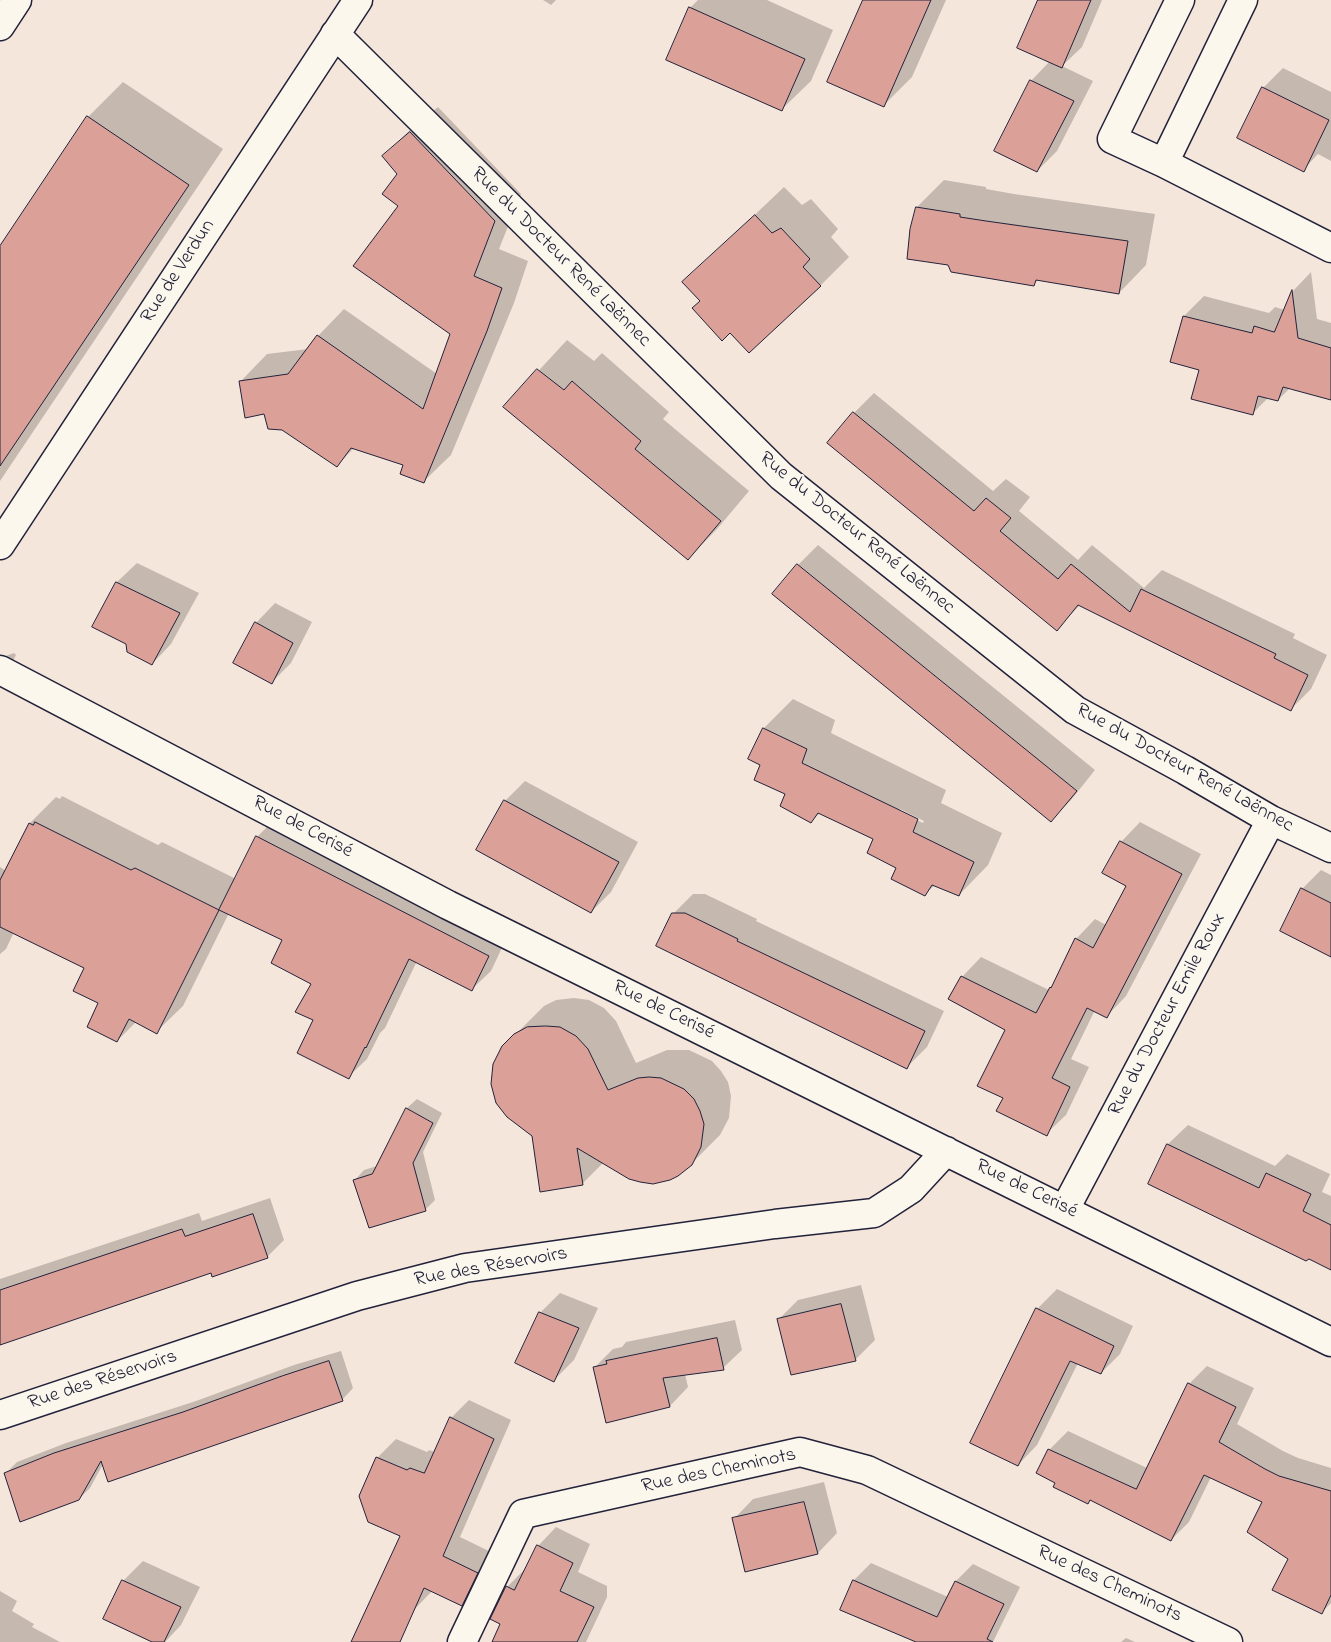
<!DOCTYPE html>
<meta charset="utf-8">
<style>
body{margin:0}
canvas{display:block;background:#f5e6db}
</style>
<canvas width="1331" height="1642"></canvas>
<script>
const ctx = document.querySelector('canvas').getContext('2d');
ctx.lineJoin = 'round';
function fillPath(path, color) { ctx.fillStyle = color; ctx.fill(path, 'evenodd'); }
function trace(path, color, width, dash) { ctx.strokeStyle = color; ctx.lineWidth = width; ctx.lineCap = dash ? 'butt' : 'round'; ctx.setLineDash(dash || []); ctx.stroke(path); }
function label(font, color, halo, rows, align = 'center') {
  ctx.font = font + ' "Indie Flower",sans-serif'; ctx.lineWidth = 4; ctx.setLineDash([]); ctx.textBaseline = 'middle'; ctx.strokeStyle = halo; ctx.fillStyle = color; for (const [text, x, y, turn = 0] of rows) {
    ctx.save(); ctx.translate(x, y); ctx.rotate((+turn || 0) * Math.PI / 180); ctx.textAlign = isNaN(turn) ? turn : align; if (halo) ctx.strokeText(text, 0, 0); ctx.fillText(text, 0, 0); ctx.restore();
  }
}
const shadow = new Path2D(`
 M 543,0 L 556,0 L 551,5 Z
 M 698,0 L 767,0 L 833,30 L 811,81 L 781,110 L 690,8 Z
 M 865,0 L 946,0 L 912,77 L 883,106 Z
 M 1040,0 L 1102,0 L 1082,47 L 1062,66 L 1093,81 L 1057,151 L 1037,171 L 1031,81 L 1050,61 Z
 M 1283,68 L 1331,92 L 1331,161 L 1318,154 L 1303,170 L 1263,88 Z
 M 123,82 L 223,149 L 0,481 L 0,248 L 88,117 Z
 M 438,107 L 521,194 L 499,249 L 528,261 L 514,303 L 451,455 L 424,481 L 405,464 L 354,448 L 336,466 L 265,413 L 241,381 L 267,354 L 308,349 L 318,336 L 344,309 L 437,374 L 451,334 L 399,206 L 398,174 L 384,156 L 410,130 Z
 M 944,180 L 986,187 L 986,189 L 1014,194 L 1155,214 L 1146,265 L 1119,293 L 1039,279 L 1033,285 L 917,207 Z
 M 784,187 L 802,205 L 811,199 L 838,229 L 831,237 L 849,257 L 820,286 L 684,282 Z
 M 1311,272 L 1317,319 L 1331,323 L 1331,399 L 1290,388 L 1278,400 L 1269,397 L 1252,414 L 1201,369 L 1171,361 L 1184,316 L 1204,296 L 1269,313 L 1275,307 L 1285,310 L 1293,291 Z
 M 567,340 L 594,361 L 602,353 L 669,412 L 663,419 L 749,491 L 717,529 L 688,559 L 505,407 Z
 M 874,393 L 993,491 L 1006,479 L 1030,497 L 1019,511 L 1078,560 L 1092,545 L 1144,588 L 1162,570 L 1295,634 L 1293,638 L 1327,655 L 1311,689 L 1291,709 L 1080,605 L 1057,629 L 829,443 L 854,413 Z
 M 818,545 L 1095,770 L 1071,800 L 1051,820 L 798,565 Z
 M 137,563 L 199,593 L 171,644 L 152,664 L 127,643 L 94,627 L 117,582 Z
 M 275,603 L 312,622 L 291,663 L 271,683 L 256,623 Z
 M 14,653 L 16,655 L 0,687 L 0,658 Z
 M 793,699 L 835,720 L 831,733 L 946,790 L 941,803 L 1002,833 L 988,865 L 959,895 L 935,885 L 925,894 L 898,867 L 874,838 L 820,813 L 811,821 L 786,794 L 762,764 L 764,728 ZM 900,809 L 924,821 L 923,823 L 900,812 Z
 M 525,781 L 638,842 L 611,892 L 591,912 L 505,801 Z
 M 62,796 L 158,845 L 162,842 L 236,879 L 257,837 L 276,818 L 507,937 L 491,971 L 472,989 L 417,961 L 385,1028 L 380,1033 L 367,1059 L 348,1077 L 315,1019 L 313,983 L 284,939 L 229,913 L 183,1006 L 156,1032 L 136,1022 L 117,1041 L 86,968 L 14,932 L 6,949 L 0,954 L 0,867 L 6,871 L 30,823 L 56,797 L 60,799 Z
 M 1140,822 L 1201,854 L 1126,996 L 1107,1016 L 1095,1010 L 1071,1059 L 1089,1067 L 1066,1115 L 1046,1134 L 1004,1098 L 1007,1030 L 962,977 L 981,957 L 1049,990 L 1055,984 L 1076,939 L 1095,919 L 1106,925 L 1128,885 L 1121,842 Z
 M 1321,870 L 1331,875 L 1331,954 L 1302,889 Z
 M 693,894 L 705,894 L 757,919 L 756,921 L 944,1011 L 927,1047 L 907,1067 L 673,914 Z
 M 574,998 L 589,1000 L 604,1008 L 616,1021 L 636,1063 L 667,1050 L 689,1050 L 712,1061 L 721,1071 L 728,1082 L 731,1096 L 729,1118 L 720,1135 L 691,1164 L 604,1162 L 582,1184 L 533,1135 L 503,1047 L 544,1006 L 556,1000 Z
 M 417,1099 L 442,1113 L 423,1152 L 435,1200 L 425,1210 L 355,1180 L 364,1170 L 377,1166 L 407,1108 Z
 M 1188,1125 L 1275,1166 L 1287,1154 L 1330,1174 L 1322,1192 L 1331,1196 L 1331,1268 L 1150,1183 L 1168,1144 Z
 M 270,1198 L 284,1240 L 267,1257 L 211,1272 L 0,1344 L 0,1279 L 199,1213 L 202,1221 Z
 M 861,1285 L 875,1340 L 855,1360 L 778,1320 L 798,1300 Z
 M 1057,1289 L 1133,1326 L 1120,1354 L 1101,1373 L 1078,1363 L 1037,1445 L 1018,1465 L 1037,1309 Z
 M 560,1293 L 598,1308 L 574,1360 L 554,1380 L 540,1313 Z
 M 735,1320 L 742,1350 L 723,1368 L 685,1374 L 688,1387 L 670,1406 L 607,1422 L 594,1368 L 613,1349 L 622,1347 L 626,1342 Z
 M 341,1351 L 353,1388 L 342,1400 L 103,1464 L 90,1488 L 79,1499 L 6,1473 L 17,1462 L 66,1443 L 196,1401 L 294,1365 Z
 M 1207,1366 L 1254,1388 L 1237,1424 L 1283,1451 L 1298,1458 L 1331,1468 L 1331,1603 L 1322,1612 L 1289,1559 L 1264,1501 L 1211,1477 L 1189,1522 L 1171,1540 L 1091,1499 L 1088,1502 L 1056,1482 L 1038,1473 L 1049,1450 L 1068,1431 L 1147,1468 L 1189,1384 Z
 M 469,1400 L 511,1420 L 460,1537 L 495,1554 L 480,1586 L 462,1604 L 432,1591 L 412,1612 L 402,1536 L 377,1458 L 396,1439 L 427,1452 L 429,1450 L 435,1452 L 451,1418 Z
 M 824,1482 L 837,1533 L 818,1553 L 734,1519 L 753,1499 Z
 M 556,1527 L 590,1544 L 578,1572 L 607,1586 L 607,1597 L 586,1642 L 493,1642 L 502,1623 L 507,1587 L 526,1568 L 538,1546 Z
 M 143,1561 L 200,1587 L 181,1625 L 165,1642 L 155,1642 L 123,1581 Z
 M 871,1563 L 948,1597 L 956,1581 L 973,1564 L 1020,1587 L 993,1642 L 919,1642 L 854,1580 Z
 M 0,1591 L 17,1601 L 12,1611 L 34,1624 L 32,1627 L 60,1642 L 0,1642 Z
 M 1126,1638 L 1135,1642 L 1121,1642 Z`);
const building = new Path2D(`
 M 863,0 L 931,0 L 884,107 L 827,82 Z
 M 1038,0 L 1091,0 L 1062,68 L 1017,48 Z
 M 689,7 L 805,59 L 782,111 L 666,60 Z
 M 1030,80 L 1074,101 L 1037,172 L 994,151 Z
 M 1262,87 L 1329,120 L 1304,172 L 1237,138 Z
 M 87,116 L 189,185 L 0,466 L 0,246 Z
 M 410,132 L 495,221 L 474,276 L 502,288 L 487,331 L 424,483 L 400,474 L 403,465 L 351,448 L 337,467 L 282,430 L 268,429 L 264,414 L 245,418 L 239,381 L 288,374 L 317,335 L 423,409 L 450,334 L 353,266 L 398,206 L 382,194 L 397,174 L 382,156 Z
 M 916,207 L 960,214 L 960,217 L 986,221 L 1128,241 L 1119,294 L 1036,280 L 1034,286 L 951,272 L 948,265 L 907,259 L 910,229 Z
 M 755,215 L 772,233 L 781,228 L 810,259 L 803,267 L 821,286 L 749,353 L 730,333 L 722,341 L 692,308 L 700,301 L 682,282 Z
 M 1292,290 L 1298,338 L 1331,348 L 1331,400 L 1283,387 L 1278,401 L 1258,396 L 1253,415 L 1191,399 L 1199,370 L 1170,362 L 1183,316 L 1252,333 L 1254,326 L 1274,332 Z
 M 537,369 L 564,390 L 572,381 L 641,441 L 635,449 L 721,521 L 688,560 L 503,407 Z
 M 853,412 L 974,511 L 986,498 L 1011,518 L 1000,531 L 1058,579 L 1071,564 L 1130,612 L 1141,589 L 1276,654 L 1274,658 L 1308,675 L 1291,711 L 1078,605 L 1057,631 L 827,443 Z
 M 797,564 L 1077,791 L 1051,822 L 772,594 Z
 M 116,582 L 180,613 L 152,665 L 127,652 L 126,644 L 92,627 Z
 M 255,622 L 293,643 L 272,684 L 233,663 Z
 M 763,728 L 807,749 L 802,763 L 918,819 L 913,832 L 974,862 L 959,896 L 932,885 L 925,896 L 891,879 L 896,868 L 867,853 L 873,839 L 818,813 L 811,823 L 780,806 L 785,794 L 754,780 L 760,765 L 748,759 Z
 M 504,800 L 619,862 L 591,913 L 476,850 Z
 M 35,822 L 131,870 L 135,868 L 219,910 L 157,1034 L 129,1019 L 117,1042 L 87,1027 L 98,1003 L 73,991 L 84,968 L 0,927 L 0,880 L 29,823 L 33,825 Z
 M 256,836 L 489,956 L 472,991 L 409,959 L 366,1048 L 365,1047 L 349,1079 L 297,1053 L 313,1020 L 295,1012 L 311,984 L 271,963 L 282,940 L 219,910 Z
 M 1120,841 L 1182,874 L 1107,1018 L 1087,1008 L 1052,1078 L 1070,1087 L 1047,1136 L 996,1111 L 1003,1098 L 977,1086 L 1005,1030 L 948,999 L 961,976 L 1036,1013 L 1050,987 L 1051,988 L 1075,938 L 1093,948 L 1126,886 L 1102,873 Z
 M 1301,888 L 1331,903 L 1331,957 L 1280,931 Z
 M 672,913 L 685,913 L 738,939 L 737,941 L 925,1031 L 907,1069 L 656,946 Z
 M 546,1026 L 560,1027 L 576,1036 L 588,1049 L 608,1090 L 638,1078 L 649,1077 L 661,1078 L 684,1089 L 694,1099 L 700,1111 L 704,1124 L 701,1147 L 692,1165 L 678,1176 L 670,1180 L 653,1184 L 640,1182 L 629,1179 L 577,1148 L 583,1185 L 540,1192 L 532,1136 L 507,1117 L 496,1103 L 491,1084 L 493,1064 L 502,1046 L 514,1034 L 527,1027 Z
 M 406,1108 L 433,1123 L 413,1163 L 426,1211 L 369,1228 L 353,1180 L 372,1174 Z
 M 1167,1144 L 1259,1188 L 1266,1173 L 1311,1194 L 1303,1211 L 1331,1225 L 1331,1270 L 1309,1259 L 1306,1261 L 1148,1184 Z
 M 253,1214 L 268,1258 L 212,1277 L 211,1273 L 0,1345 L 0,1290 L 182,1229 L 185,1236 Z
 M 841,1304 L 856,1361 L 791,1375 L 777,1319 Z
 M 1036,1308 L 1114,1346 L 1101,1374 L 1070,1361 L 1018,1466 L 970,1443 Z
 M 539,1312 L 579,1328 L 554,1382 L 515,1363 Z
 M 717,1338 L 724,1370 L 663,1378 L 670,1407 L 606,1423 L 593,1367 L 607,1364 L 606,1361 Z
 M 329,1361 L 343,1401 L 108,1482 L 101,1461 L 79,1500 L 20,1522 L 4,1473 L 54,1453 L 183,1412 L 282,1376 Z
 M 1188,1383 L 1236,1407 L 1219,1442 L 1265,1469 L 1279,1476 L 1331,1491 L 1331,1595 L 1322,1614 L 1272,1590 L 1288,1559 L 1247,1532 L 1262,1502 L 1204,1475 L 1171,1541 L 1090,1500 L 1088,1504 L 1053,1487 L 1055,1483 L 1036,1473 L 1048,1449 L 1136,1489 Z
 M 450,1417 L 494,1439 L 443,1556 L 478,1573 L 462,1606 L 424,1588 L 400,1642 L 351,1642 L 400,1536 L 368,1522 L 359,1496 L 376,1457 L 407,1470 L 410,1468 L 424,1473 Z
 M 804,1502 L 818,1554 L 745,1572 L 732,1518 Z
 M 537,1545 L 573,1563 L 560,1591 L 594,1607 L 577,1642 L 492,1642 L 500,1624 L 490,1619 L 506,1586 L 514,1590 Z
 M 122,1580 L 181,1607 L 164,1642 L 152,1642 L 103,1619 Z
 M 853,1580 L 937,1617 L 955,1581 L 1004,1604 L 987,1639 L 993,1642 L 916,1642 L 840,1610 Z`);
const street = new Path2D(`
 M 1180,0 L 1112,139 L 1164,163 L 1331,248
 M 0,26 L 17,0
 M 335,34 L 781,476 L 1075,710 L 1185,770 L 1271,820 L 1331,848
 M 1164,163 L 1243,0
 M 0,545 L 358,0
 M 0,670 L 448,905 L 1331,1342
 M 1065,1209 L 1271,820
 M 0,1415 L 357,1296 L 465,1268 L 775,1224 L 874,1213 L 911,1189 L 946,1151
 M 462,1642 L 523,1514 L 800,1452 L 867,1470 L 1228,1642`);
const streetNames = [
 ["Rue du Docteur René Laënnec",560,258,45],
 ["Rue de Verdun",179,272,-57],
 ["Rue du Docteur René Laënnec",856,534,39],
 ["Rue du Docteur René Laënnec",1184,769,29],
 ["Rue de Cerisé",302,828,28],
 ["Rue de Cerisé",663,1011,26],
 ["Rue du Docteur Emile Roux",1168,1015,-62],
 ["Rue de Cerisé",1026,1190,26],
 ["Rue des Réservoirs",491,1268,-10],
 ["Rue des Réservoirs",103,1381,-18],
 ["Rue des Cheminots",719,1472,-12],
 ["Rue des Cheminots",1109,1585,25]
];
fillPath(shadow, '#0003');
fillPath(building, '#dba198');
trace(building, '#22223b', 1);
trace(street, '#22223b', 31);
trace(street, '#fbf7ec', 28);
label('20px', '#22223b', '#fbf7ec', streetNames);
</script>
